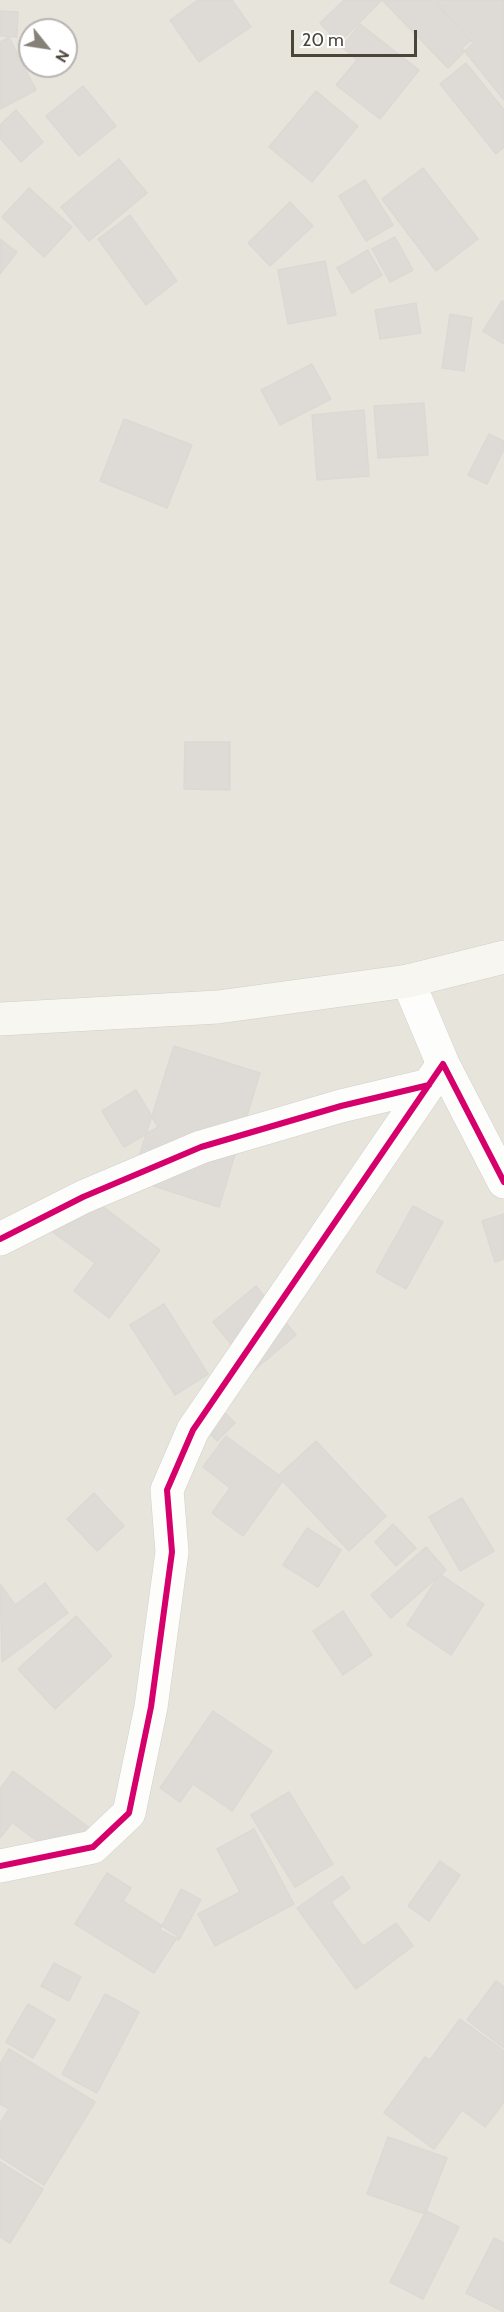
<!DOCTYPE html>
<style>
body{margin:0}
#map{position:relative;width:504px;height:2312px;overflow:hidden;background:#f4f2ee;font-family:Cabin,sans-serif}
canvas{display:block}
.north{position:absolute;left:18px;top:18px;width:60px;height:60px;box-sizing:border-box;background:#fff;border:2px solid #b7b4b0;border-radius:50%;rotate:120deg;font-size:16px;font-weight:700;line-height:24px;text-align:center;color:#4b4439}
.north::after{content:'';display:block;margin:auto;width:21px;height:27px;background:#868178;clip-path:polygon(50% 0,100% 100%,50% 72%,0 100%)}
.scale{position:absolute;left:291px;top:30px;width:126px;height:27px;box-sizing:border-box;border:3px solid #4b4439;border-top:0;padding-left:8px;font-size:18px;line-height:21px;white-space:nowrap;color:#4b4439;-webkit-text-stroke:4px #fff;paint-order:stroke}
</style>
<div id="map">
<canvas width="504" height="2312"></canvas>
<div class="north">N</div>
<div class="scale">20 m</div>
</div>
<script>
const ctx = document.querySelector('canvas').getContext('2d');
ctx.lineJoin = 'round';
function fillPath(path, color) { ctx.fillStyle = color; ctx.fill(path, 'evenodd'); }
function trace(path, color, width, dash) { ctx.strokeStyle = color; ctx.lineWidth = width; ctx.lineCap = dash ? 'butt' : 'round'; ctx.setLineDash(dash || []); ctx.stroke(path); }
const residential = new Path2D(`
 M 0,0 L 504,0 L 504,2312 L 0,2312 ZM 30,30 L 66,30 L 66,66 L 30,66 Z`);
const building = new Path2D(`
 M 198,0 L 232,0 L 251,27 L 199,62 L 170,20 Z
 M 344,0 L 432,0 L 473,43 L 448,68 L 382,0 L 339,43 L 320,23 Z
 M 435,0 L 504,0 L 504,100 L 462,48 L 470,41 Z
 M 0,11 L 18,12 L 17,37 L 0,36 Z
 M 360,24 L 419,70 L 380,119 L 336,85 L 357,60 L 342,47 Z
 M 9,37 L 36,90 L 0,109 L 0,42 Z
 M 466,63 L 504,110 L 504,147 L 496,154 L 440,84 Z
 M 83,86 L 116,126 L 79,156 L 46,116 Z
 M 316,91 L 358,126 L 312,182 L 269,147 Z
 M 16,110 L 43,142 L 21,162 L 0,138 L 0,125 Z
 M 119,159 L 147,193 L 89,241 L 61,207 Z
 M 423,168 L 478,239 L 436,271 L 382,199 Z
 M 365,180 L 393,225 L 366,241 L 339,196 Z
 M 29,188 L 72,227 L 44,257 L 2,217 Z
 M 290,202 L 313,226 L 270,266 L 248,243 Z
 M 130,215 L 177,281 L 146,305 L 98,239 Z
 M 395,237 L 413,270 L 390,282 L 372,249 Z
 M 0,239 L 17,252 L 0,274 Z
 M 368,250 L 382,275 L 352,293 L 337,268 Z
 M 325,261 L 336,315 L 288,324 L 278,270 Z
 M 502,301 L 504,302 L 504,344 L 483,331 Z
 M 416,303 L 421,333 L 380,339 L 375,310 Z
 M 450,314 L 472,318 L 464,371 L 442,368 Z
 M 312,364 L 331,399 L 280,425 L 261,390 Z
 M 424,403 L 428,455 L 378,458 L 374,406 Z
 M 364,410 L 369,476 L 317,480 L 312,415 Z
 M 124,419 L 192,445 L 167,508 L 100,481 Z
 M 489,434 L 504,441 L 504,449 L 487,484 L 468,475 Z
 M 185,742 L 230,742 L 230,790 L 184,789 Z
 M 174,1046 L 260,1073 L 219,1207 L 132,1179 Z
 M 136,1090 L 158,1127 L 124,1147 L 102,1111 Z
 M 73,1184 L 160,1250 L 109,1318 L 74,1291 L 95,1263 L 43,1225 Z
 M 413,1206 L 443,1222 L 406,1289 L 376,1272 Z
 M 504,1214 L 504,1259 L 495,1262 L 482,1221 Z
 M 256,1286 L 296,1335 L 253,1371 L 213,1322 Z
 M 164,1304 L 208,1374 L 175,1395 L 130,1325 Z
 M 212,1400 L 235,1423 L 217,1441 L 195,1418 Z
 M 226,1436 L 284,1479 L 243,1536 L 212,1513 L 230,1488 L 203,1467 Z
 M 316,1441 L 386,1516 L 349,1551 L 278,1476 Z
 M 94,1493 L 124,1526 L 97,1551 L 67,1519 Z
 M 462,1498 L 494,1551 L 460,1571 L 429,1517 Z
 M 393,1524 L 416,1548 L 396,1566 L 375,1542 Z
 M 307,1528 L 341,1550 L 318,1587 L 283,1565 Z
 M 426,1547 L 446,1570 L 391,1618 L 371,1595 Z
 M 440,1574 L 484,1604 L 451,1655 L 407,1625 Z
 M 45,1583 L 68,1613 L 2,1662 L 0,1584 L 15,1605 Z
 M 343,1611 L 372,1655 L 343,1675 L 313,1631 Z
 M 76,1616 L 112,1656 L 55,1709 L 18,1669 Z
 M 213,1711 L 272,1751 L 232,1811 L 193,1784 L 180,1802 L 160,1788 Z
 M 13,1771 L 91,1829 L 66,1863 L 0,1813 L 0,1789 Z
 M 289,1792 L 333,1864 L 295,1887 L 251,1815 Z
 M 0,1815 L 11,1824 L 0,1838 Z
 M 254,1829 L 294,1904 L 215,1946 L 198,1914 L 240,1892 L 217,1849 Z
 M 440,1861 L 460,1875 L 429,1921 L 408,1906 Z
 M 107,1873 L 131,1888 L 123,1901 L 178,1936 L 154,1973 L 75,1924 Z
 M 342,1876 L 350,1888 L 331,1902 L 363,1946 L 396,1923 L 413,1946 L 356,1989 L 297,1908 Z
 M 181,1889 L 201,1900 L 179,1940 L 160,1930 Z
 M 54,1963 L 81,1977 L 69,2001 L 41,1986 Z
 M 496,1981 L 504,1987 L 504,2048 L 467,2020 Z
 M 105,1994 L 139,2012 L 97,2093 L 62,2074 Z
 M 28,2004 L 55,2020 L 33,2058 L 6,2042 Z
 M 460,2019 L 504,2051 L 504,2102 L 485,2127 L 462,2110 L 434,2149 L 384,2113 L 425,2057 L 430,2060 Z
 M 9,2049 L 95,2102 L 44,2185 L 0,2157 L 0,2123 L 9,2109 L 0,2104 L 0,2064 Z
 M 388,2137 L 447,2158 L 425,2214 L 367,2194 Z
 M 0,2162 L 43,2189 L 10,2243 L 0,2237 Z
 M 426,2211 L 459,2227 L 423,2299 L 390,2282 Z
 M 494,2238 L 504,2243 L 504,2312 L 466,2293 Z`);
const street = new Path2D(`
 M 408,981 L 443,1064
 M 0,1239 L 83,1197 L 201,1147 L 341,1106 L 429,1085
 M 0,1866 L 93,1847 L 129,1813 L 151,1707 L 172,1552 L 167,1490 L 193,1430 L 443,1064 L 504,1182`);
const secondary = new Path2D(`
 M 0,1019 L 218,1007 L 408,981 L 504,957`);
const cycleway = new Path2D(`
 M 0,1239 L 83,1197 L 201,1147 L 341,1106 L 429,1085
 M 0,1866 L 93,1847 L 129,1813 L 151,1707 L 172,1552 L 167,1490 L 193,1430 L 443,1064 L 504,1182`);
fillPath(residential, '#e7e4dc');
fillPath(building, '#dedbd6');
trace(building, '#dcd9d4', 1.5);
trace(street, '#d2d0cb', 34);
trace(secondary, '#d3cfc5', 34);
trace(street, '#fdfdfc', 33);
trace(secondary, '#f7f6f1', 33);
trace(cycleway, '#d6006c', 6);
</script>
